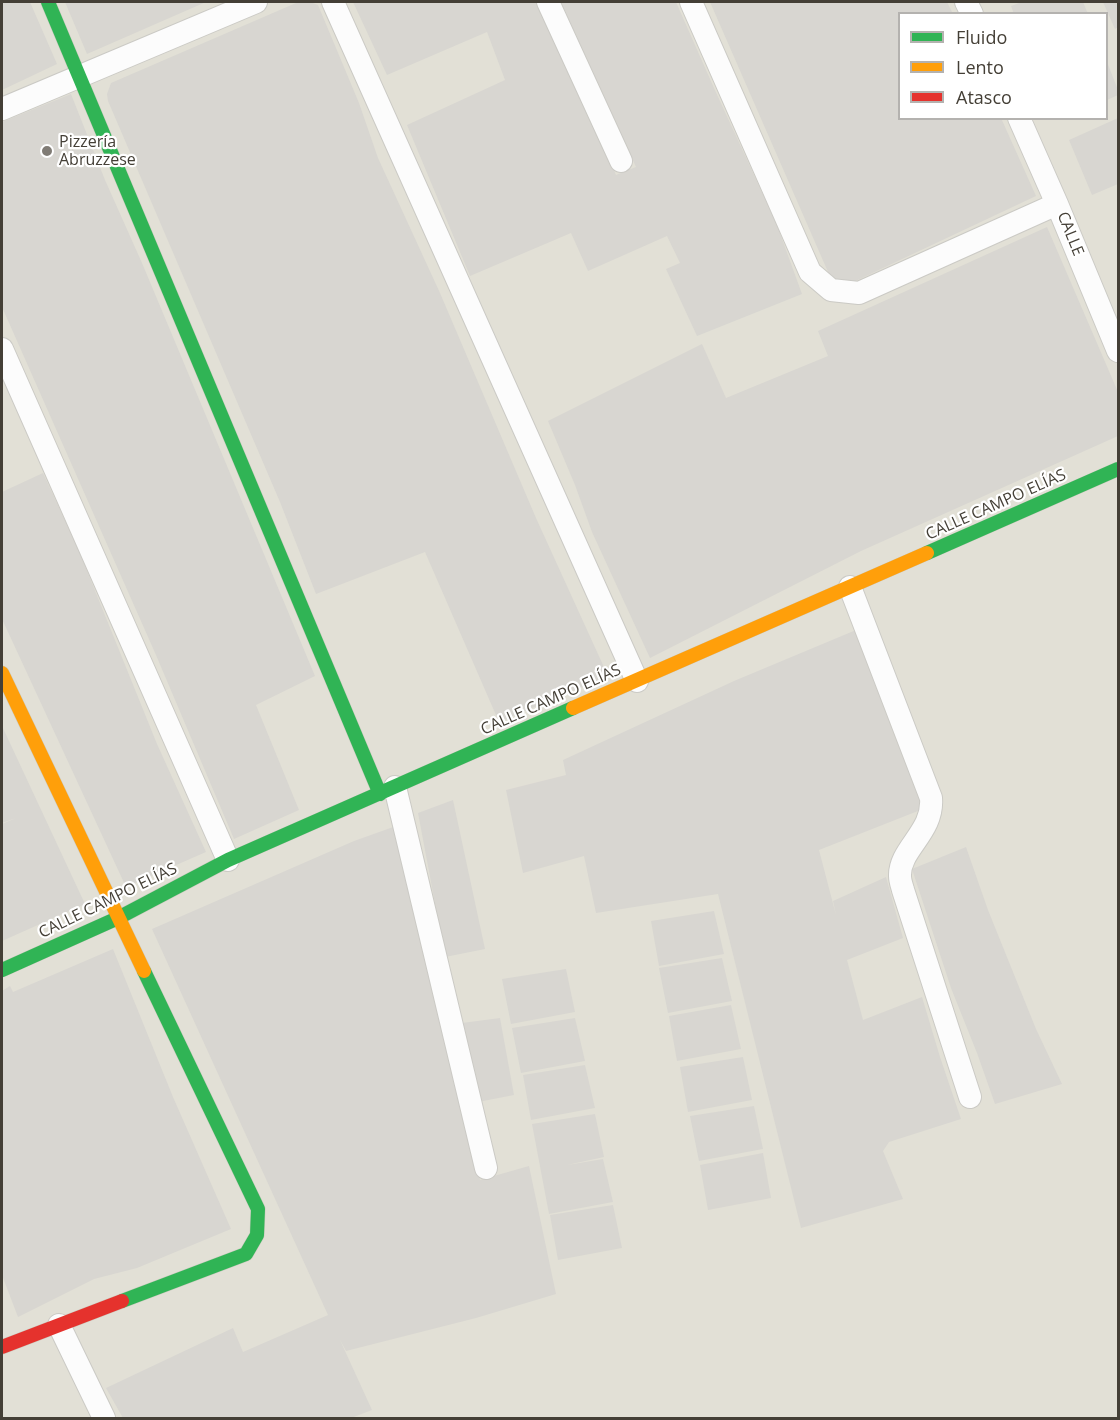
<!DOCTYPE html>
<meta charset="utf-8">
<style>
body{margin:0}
#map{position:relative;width:1120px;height:1420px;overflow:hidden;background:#eeeee9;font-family:"Open Sans",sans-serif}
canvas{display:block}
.frame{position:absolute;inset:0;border:3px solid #443f36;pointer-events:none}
.legend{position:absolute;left:898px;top:12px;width:210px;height:108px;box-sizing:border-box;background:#fff;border:2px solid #b4b2af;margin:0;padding:8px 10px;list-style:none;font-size:18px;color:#443f36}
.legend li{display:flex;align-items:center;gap:12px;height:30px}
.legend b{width:30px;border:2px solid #b4b2af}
</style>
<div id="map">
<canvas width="1120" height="1420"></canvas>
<div class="frame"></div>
<ul class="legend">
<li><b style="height:8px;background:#30b455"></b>Fluido</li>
<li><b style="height:8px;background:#ff9f0a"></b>Lento</li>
<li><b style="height:8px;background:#e5322d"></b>Atasco</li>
</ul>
</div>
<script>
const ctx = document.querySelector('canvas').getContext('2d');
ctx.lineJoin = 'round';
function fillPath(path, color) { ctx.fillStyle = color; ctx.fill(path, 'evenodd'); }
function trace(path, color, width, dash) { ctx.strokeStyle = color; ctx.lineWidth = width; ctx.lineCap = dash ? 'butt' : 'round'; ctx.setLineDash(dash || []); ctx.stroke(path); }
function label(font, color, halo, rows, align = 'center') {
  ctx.font = font + ' "Open Sans",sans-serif'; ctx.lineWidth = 4.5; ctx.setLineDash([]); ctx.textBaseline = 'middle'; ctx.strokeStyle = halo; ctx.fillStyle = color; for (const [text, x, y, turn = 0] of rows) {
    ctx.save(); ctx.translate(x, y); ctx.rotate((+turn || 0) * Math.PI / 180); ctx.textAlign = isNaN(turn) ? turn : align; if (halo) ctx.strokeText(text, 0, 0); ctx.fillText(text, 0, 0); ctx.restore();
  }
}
const residential = new Path2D(`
 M 2,2 L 1118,2 L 1118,1418 L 2,1418 ZM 900,14 L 1106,14 L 1106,118 L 900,118 Z`);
const building = new Path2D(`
 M 2,2 L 30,2 L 57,64 L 2,90 Z
 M 65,2 L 206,2 L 87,54 Z
 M 310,2 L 318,5 L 359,103 L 378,158 L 440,293 L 536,518 L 603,665 L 603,674 L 599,680 L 499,722 L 425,552 L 316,594 L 280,502 L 108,101 L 107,94 L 111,83 L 296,3 Z
 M 353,2 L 536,2 L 563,52 L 616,175 L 636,167 L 561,2 L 676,2 L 714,88 L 777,225 L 802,294 L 697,336 L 666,269 L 680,263 L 667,236 L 588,271 L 571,233 L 470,276 L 407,125 L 505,80 L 487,32 L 387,75 Z
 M 710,2 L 947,2 L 953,14 L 900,14 L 900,118 L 1001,118 L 1036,196 L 847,285 L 832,281 Z
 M 1022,2 L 1083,2 L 1088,14 L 1014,14 L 1011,6 Z
 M 1103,2 L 1118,2 L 1118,27 L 1115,29 Z
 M 1107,62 L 1118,90 L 1118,95 L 1107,100 Z
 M 71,94 L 105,180 L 142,263 L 315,676 L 256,705 L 299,810 L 234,839 L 156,655 L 2,307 L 2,122 Z
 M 1118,118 L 1118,184 L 1092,195 L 1069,140 Z
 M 1047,227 L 1118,392 L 1118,436 L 861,551 L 650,658 L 592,532 L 575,485 L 548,421 L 702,344 L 726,398 L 828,356 L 818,331 Z
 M 43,473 L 79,551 L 157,744 L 206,852 L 126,887 L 2,619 L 2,492 Z
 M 856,630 L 923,809 L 819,850 L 836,915 L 833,901 L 886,877 L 903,938 L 847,960 L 863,1020 L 922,997 L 940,1057 L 961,1119 L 889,1142 L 883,1151 L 903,1199 L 801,1228 L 718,894 L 596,913 L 584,856 L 523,873 L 506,790 L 566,775 L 563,760 L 734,681 Z
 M 2,726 L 85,904 L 2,941 L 2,824 L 16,818 L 2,823 Z
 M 453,800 L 485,949 L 445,957 L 418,813 Z
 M 396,826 L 480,1180 L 529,1166 L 556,1294 L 476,1318 L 346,1351 L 340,1340 L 372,1410 L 351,1418 L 123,1418 L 106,1388 L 233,1328 L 243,1352 L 328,1315 L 152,929 L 354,841 Z
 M 966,847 L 988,910 L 1036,1029 L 1062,1084 L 995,1104 L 977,1053 L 951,988 L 912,869 Z
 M 714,911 L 724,954 L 659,966 L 651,921 Z
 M 113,949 L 173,1097 L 231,1229 L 137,1268 L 94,1279 L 18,1317 L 2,1275 L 2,991 L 10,986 L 13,992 Z
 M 722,958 L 732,1001 L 668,1013 L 659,968 Z
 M 566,969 L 575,1012 L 511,1024 L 502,979 Z
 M 731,1005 L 741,1049 L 677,1061 L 669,1016 Z
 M 500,1018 L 514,1095 L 478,1102 L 462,1023 Z
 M 575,1018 L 585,1061 L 521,1073 L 512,1028 Z
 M 743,1057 L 752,1100 L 688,1112 L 680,1067 Z
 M 585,1065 L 595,1108 L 531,1120 L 523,1075 Z
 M 754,1106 L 763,1149 L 699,1161 L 690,1116 Z
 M 595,1114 L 604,1157 L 567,1165 L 603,1159 L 613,1202 L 549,1214 L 532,1124 Z
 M 763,1153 L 771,1198 L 708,1210 L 700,1165 Z
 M 613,1205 L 622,1248 L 558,1260 L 550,1215 Z`);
const street = new Path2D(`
 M 333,2 L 637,681
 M 548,2 L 621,161
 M 691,2 L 810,272 L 831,290 L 859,293 L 1057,204
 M 966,2 L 972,14
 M 2,109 L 256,2
 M 1019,118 L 1057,204 L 1118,351
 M 2,349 L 228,860
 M 850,587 L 931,798 C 934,832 899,849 900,876 C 900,881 902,886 903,890 L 970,1097
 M 395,787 L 486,1168
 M 59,1325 L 104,1418`);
const fast = new Path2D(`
 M 48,2 L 380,794
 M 927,553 L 1118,469
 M 2,970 L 118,918 L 228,860 L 573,708
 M 122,1301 L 246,1254 L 257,1235 L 258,1209 L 144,971`);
const slow = new Path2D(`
 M 2,673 L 144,971
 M 573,708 L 927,553`);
const jam = new Path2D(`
 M 2,1347 L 122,1301`);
const markers = [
 [47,151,6,"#807c75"]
];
const poiNames = [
 ["Pizzería",59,142],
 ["Abruzzese",59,160]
];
const streetNames = [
 ["CALLE",1070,234,68],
 ["CALLE CAMPO ELÍAS",996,505,-24],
 ["CALLE CAMPO ELÍAS",551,700,-24],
 ["CALLE CAMPO ELÍAS",108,901,-26]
];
fillPath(residential, '#e2e0d6');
fillPath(building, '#d8d6d1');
trace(street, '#cbcac5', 24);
trace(fast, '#cdcbc0', 15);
trace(slow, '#cdcbc0', 15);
trace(jam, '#cdcbc0', 15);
trace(street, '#fcfcfc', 22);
trace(fast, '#30b455', 14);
trace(slow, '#ff9f0a', 14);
trace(jam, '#e5322d', 14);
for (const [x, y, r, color] of markers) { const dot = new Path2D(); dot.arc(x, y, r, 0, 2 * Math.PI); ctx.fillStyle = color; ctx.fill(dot); trace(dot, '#fff', 2); }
label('16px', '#443f36', '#fff', poiNames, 'left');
label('16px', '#443f36', '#fff', streetNames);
</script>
